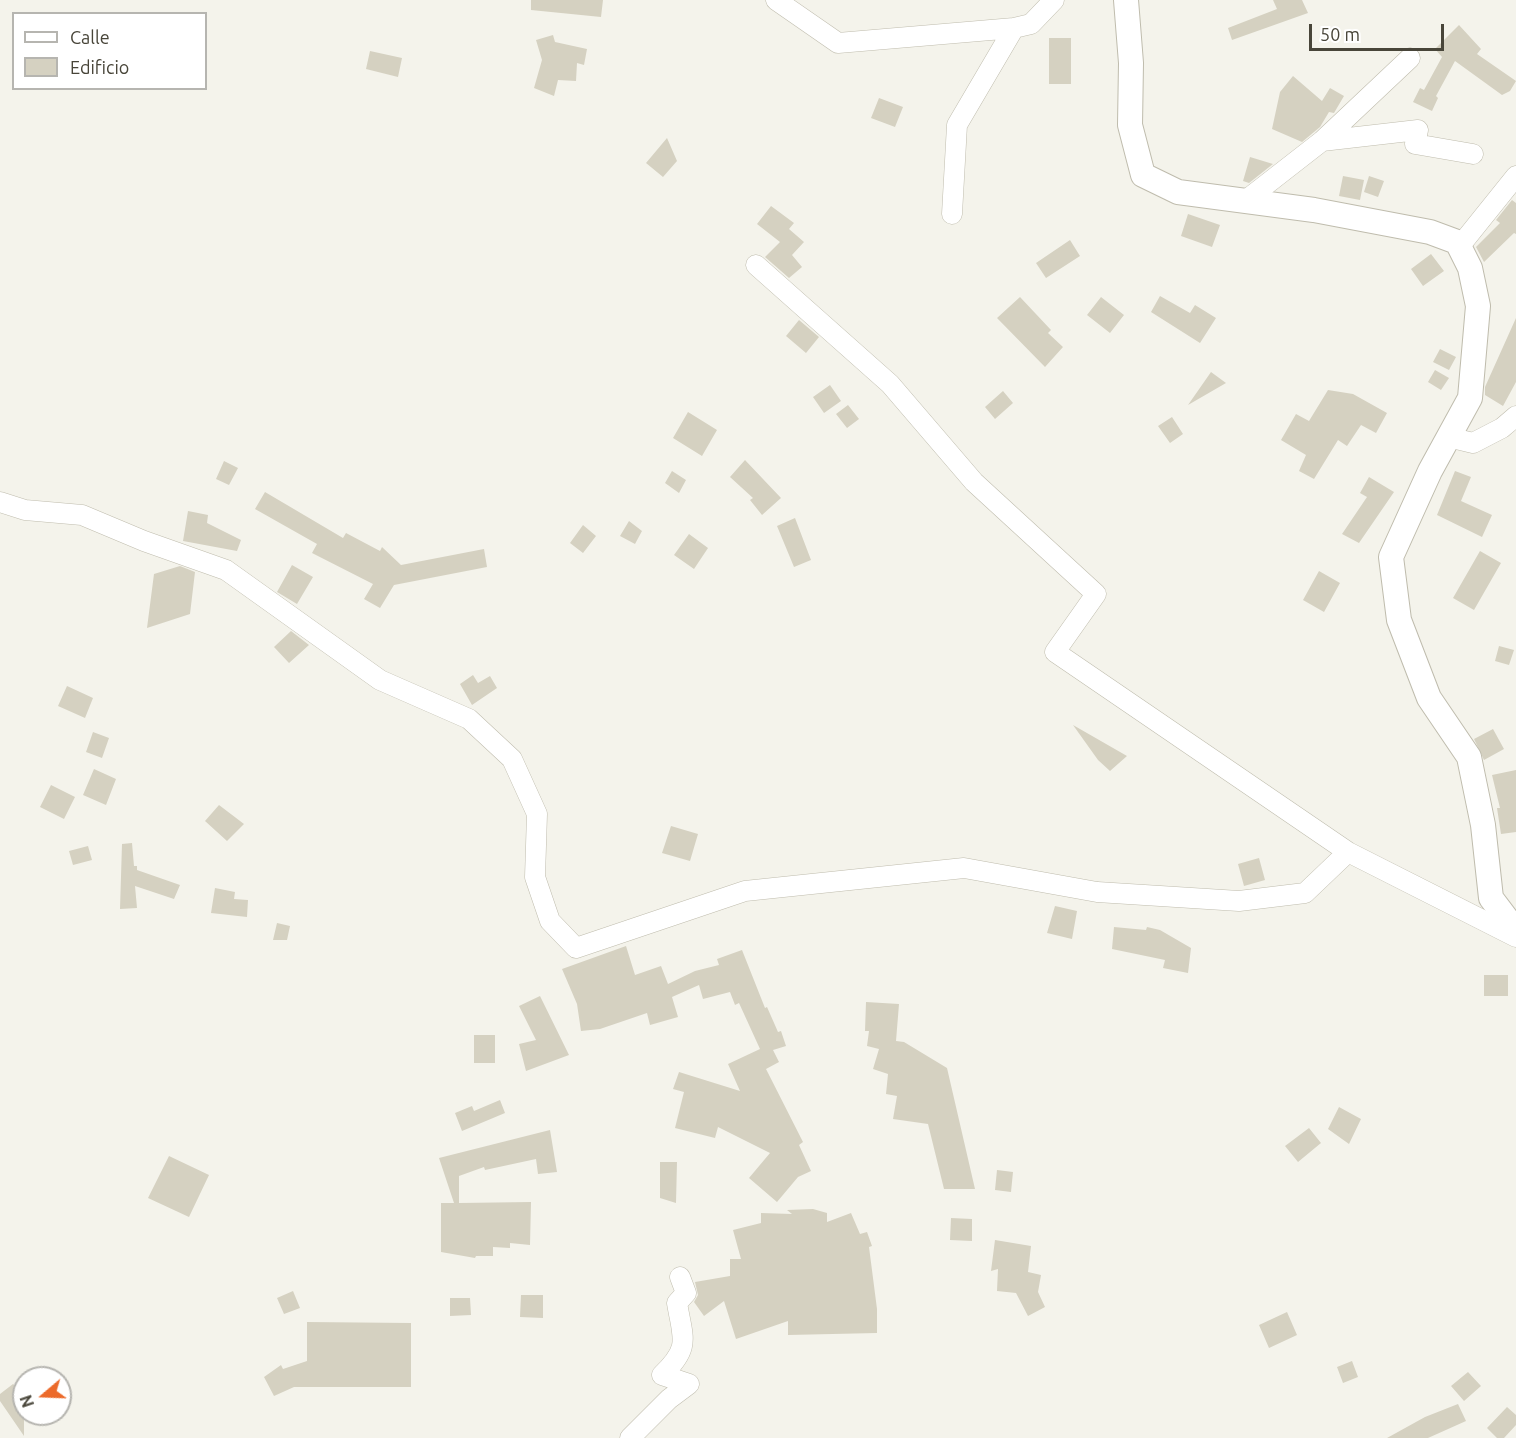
<!DOCTYPE html>
<style>
body{margin:0}
#map{position:relative;width:1516px;height:1438px;overflow:hidden;background:#f4f3eb;font-family:Ubuntu,sans-serif}
canvas{display:block}
.legend{position:absolute;left:12px;top:12px;width:195px;height:78px;box-sizing:border-box;background:#fff;border:2px solid #b6b5b0;margin:0;padding:8px 10px;list-style:none;font-size:18px;color:#484539}
.legend li{display:flex;align-items:center;gap:12px;height:30px}
.legend b{width:30px;border:2px solid #b6b5b0}
.north{position:absolute;left:12px;top:1366px;width:60px;height:60px;box-sizing:border-box;background:#fff;border:2px solid #b6b5b0;border-radius:50%;rotate:251deg;font-size:16px;font-weight:700;line-height:24px;text-align:center;color:#484539}
.north::after{content:'';display:block;margin:auto;width:21px;height:27px;background:#ec6a2a;clip-path:polygon(50% 0,100% 100%,50% 72%,0 100%)}
.scale{position:absolute;left:1309px;top:24px;width:135px;height:27px;box-sizing:border-box;border:3px solid #484539;border-top:0;padding-left:8px;font-size:18px;line-height:21px;white-space:nowrap;color:#484539;-webkit-text-stroke:4px #fff;paint-order:stroke}
</style>
<div id="map">
<canvas width="1516" height="1438"></canvas>
<ul class="legend">
<li><b style="height:8px;background:#fff"></b>Calle</li>
<li><b style="height:16px;background:#d5d1c1"></b>Edificio</li>
</ul>
<div class="north">N</div>
<div class="scale">50 m</div>
</div>
<script>
const ctx = document.querySelector('canvas').getContext('2d');
ctx.lineJoin = 'round';
function fillPath(path, color) { ctx.fillStyle = color; ctx.fill(path, 'evenodd'); }
function trace(path, color, width, dash) { ctx.strokeStyle = color; ctx.lineWidth = width; ctx.lineCap = dash ? 'butt' : 'round'; ctx.setLineDash(dash || []); ctx.stroke(path); }
const building = new Path2D(`
 M 531,0 L 603,0 L 601,17 L 531,10 Z
 M 1273,0 L 1302,0 L 1308,13 L 1232,40 L 1228,28 L 1277,9 Z
 M 1459,25 L 1481,49 L 1477,54 L 1516,81 L 1510,91 L 1502,95 L 1455,61 L 1436,96 L 1438,98 L 1432,111 L 1413,102 L 1420,88 L 1424,90 L 1442,57 L 1435,49 Z
 M 553,35 L 555,42 L 587,49 L 584,65 L 577,63 L 576,81 L 558,80 L 554,96 L 534,88 L 542,60 L 536,40 Z
 M 1049,38 L 1071,38 L 1071,84 L 1049,84 Z
 M 370,51 L 402,58 L 398,77 L 366,69 Z
 M 1293,76 L 1322,101 L 1330,88 L 1344,96 L 1334,113 L 1329,112 L 1320,127 L 1302,142 L 1272,129 L 1280,92 Z
 M 879,98 L 903,107 L 895,127 L 871,118 Z
 M 667,138 L 677,161 L 663,177 L 646,163 Z
 M 1250,157 L 1273,164 L 1249,183 L 1243,181 Z
 M 1343,176 L 1364,180 L 1360,200 L 1339,196 Z
 M 1369,176 L 1384,181 L 1378,197 L 1364,192 Z
 M 1512,200 L 1516,203 L 1516,234 L 1514,233 L 1484,262 L 1476,247 L 1500,223 L 1496,220 Z
 M 771,206 L 794,223 L 789,229 L 804,242 L 792,255 L 802,267 L 789,278 L 765,257 L 780,242 L 757,224 Z
 M 1188,214 L 1220,225 L 1212,247 L 1181,236 Z
 M 1070,240 L 1080,256 L 1046,278 L 1036,263 Z
 M 1431,254 L 1444,271 L 1423,286 L 1411,269 Z
 M 1160,296 L 1190,313 L 1195,305 L 1216,318 L 1200,343 L 1151,312 Z
 M 1020,297 L 1051,330 L 1048,333 L 1063,347 L 1045,367 L 997,318 Z
 M 1101,297 L 1124,315 L 1110,333 L 1087,315 Z
 M 1516,318 L 1516,382 L 1503,406 L 1485,395 L 1485,387 Z
 M 799,320 L 819,337 L 806,353 L 786,336 Z
 M 1440,349 L 1456,357 L 1449,370 L 1433,362 Z
 M 1435,370 L 1449,378 L 1441,390 L 1428,382 Z
 M 1211,372 L 1226,383 L 1188,405 Z
 M 830,385 L 841,401 L 824,413 L 813,397 Z
 M 1328,390 L 1353,394 L 1387,413 L 1376,433 L 1361,425 L 1347,446 L 1338,440 L 1314,479 L 1299,471 L 1306,455 L 1281,440 L 1296,414 L 1309,421 Z
 M 1003,391 L 1013,403 L 995,419 L 985,407 Z
 M 848,405 L 859,419 L 847,428 L 836,414 Z
 M 688,412 L 717,430 L 702,456 L 673,438 Z
 M 1172,417 L 1183,434 L 1170,443 L 1158,426 Z
 M 745,460 L 781,498 L 762,515 L 750,500 L 753,498 L 730,477 Z
 M 224,461 L 238,468 L 229,485 L 216,479 Z
 M 672,471 L 686,480 L 679,493 L 665,483 Z
 M 1455,471 L 1471,477 L 1461,501 L 1492,515 L 1482,537 L 1437,515 Z
 M 1369,477 L 1394,492 L 1359,543 L 1342,534 L 1367,497 L 1360,493 Z
 M 265,492 L 343,538 L 346,533 L 380,551 L 382,547 L 401,565 L 484,549 L 487,567 L 394,585 L 380,608 L 364,599 L 373,584 L 312,553 L 317,544 L 255,509 Z
 M 188,511 L 208,515 L 207,523 L 241,540 L 237,551 L 183,541 Z
 M 795,518 L 811,560 L 794,567 L 777,526 Z
 M 629,521 L 642,531 L 635,544 L 620,536 Z
 M 583,525 L 596,536 L 583,553 L 570,543 Z
 M 689,534 L 708,548 L 694,569 L 674,555 Z
 M 1480,551 L 1501,563 L 1474,610 L 1453,598 Z
 M 292,565 L 313,577 L 297,604 L 277,592 Z
 M 180,566 L 195,572 L 190,614 L 147,628 L 154,574 Z
 M 1319,571 L 1340,583 L 1324,612 L 1303,600 Z
 M 291,631 L 309,645 L 289,663 L 274,647 Z
 M 1499,646 L 1514,650 L 1509,665 L 1495,661 Z
 M 473,675 L 478,683 L 490,676 L 497,688 L 472,705 L 460,684 Z
 M 67,686 L 93,698 L 85,718 L 58,706 Z
 M 1073,725 L 1127,756 L 1110,771 L 1098,760 Z
 M 1493,729 L 1504,749 L 1484,760 L 1474,739 Z
 M 93,732 L 109,738 L 102,758 L 86,752 Z
 M 94,769 L 116,779 L 106,805 L 83,795 Z
 M 1516,770 L 1516,832 L 1501,834 L 1497,808 L 1500,808 L 1492,775 Z
 M 51,785 L 75,797 L 64,819 L 40,807 Z
 M 219,805 L 244,824 L 227,841 L 205,821 Z
 M 671,826 L 698,834 L 690,861 L 662,853 Z
 M 132,843 L 134,866 L 137,866 L 137,870 L 180,885 L 174,899 L 135,886 L 137,908 L 120,909 L 122,844 Z
 M 88,846 L 92,860 L 73,865 L 69,851 Z
 M 1259,858 L 1265,880 L 1244,886 L 1238,864 Z
 M 215,888 L 235,892 L 234,899 L 248,900 L 247,917 L 211,913 Z
 M 1055,906 L 1077,911 L 1072,939 L 1047,933 Z
 M 277,923 L 290,926 L 287,940 L 273,940 Z
 M 1114,927 L 1146,930 L 1147,927 L 1160,930 L 1191,948 L 1188,973 L 1163,968 L 1165,960 L 1112,949 Z
 M 626,946 L 635,975 L 661,966 L 668,984 L 695,971 L 719,965 L 717,959 L 742,950 L 765,1008 L 767,1007 L 778,1032 L 781,1031 L 786,1046 L 773,1050 L 779,1062 L 766,1069 L 803,1142 L 799,1145 L 811,1171 L 798,1177 L 777,1202 L 749,1178 L 770,1153 L 718,1127 L 715,1138 L 675,1128 L 684,1092 L 673,1089 L 679,1072 L 740,1091 L 728,1064 L 760,1049 L 739,1003 L 735,1005 L 730,992 L 703,999 L 699,985 L 672,997 L 678,1017 L 650,1025 L 647,1013 L 600,1029 L 581,1031 L 577,1004 L 562,969 Z
 M 1484,975 L 1508,975 L 1508,996 L 1484,996 Z
 M 540,996 L 569,1055 L 526,1071 L 519,1044 L 536,1040 L 519,1006 Z
 M 866,1002 L 899,1004 L 896,1041 L 904,1042 L 947,1068 L 975,1189 L 944,1189 L 928,1124 L 893,1119 L 897,1096 L 886,1094 L 888,1074 L 873,1069 L 879,1049 L 867,1046 L 869,1031 L 865,1031 Z
 M 474,1035 L 495,1035 L 495,1063 L 474,1063 Z
 M 500,1100 L 505,1113 L 462,1131 L 455,1113 L 472,1106 L 474,1111 Z
 M 1339,1107 L 1361,1119 L 1349,1144 L 1328,1129 Z
 M 1309,1128 L 1321,1143 L 1298,1162 L 1285,1146 Z
 M 550,1130 L 557,1172 L 538,1174 L 536,1159 L 485,1170 L 484,1167 L 459,1176 L 459,1203 L 531,1202 L 530,1245 L 510,1243 L 510,1248 L 493,1247 L 493,1256 L 476,1256 L 475,1258 L 441,1252 L 441,1203 L 454,1203 L 439,1158 Z
 M 169,1156 L 209,1175 L 189,1217 L 148,1198 Z
 M 660,1162 L 677,1162 L 676,1203 L 660,1198 Z
 M 997,1170 L 1013,1172 L 1011,1192 L 995,1190 Z
 M 813,1209 L 827,1213 L 827,1222 L 851,1213 L 860,1234 L 867,1232 L 872,1246 L 869,1247 L 877,1309 L 877,1333 L 788,1335 L 788,1321 L 736,1339 L 724,1301 L 704,1316 L 694,1302 L 698,1295 L 695,1282 L 730,1276 L 730,1259 L 741,1259 L 733,1230 L 761,1223 L 761,1213 L 792,1214 L 787,1210 Z
 M 951,1218 L 972,1219 L 972,1241 L 950,1240 Z
 M 995,1240 L 1031,1246 L 1028,1272 L 1041,1275 L 1038,1292 L 1045,1307 L 1028,1316 L 1016,1293 L 997,1291 L 998,1269 L 991,1271 Z
 M 293,1291 L 300,1308 L 284,1314 L 277,1298 Z
 M 521,1295 L 543,1295 L 543,1318 L 520,1317 Z
 M 450,1298 L 470,1298 L 471,1315 L 450,1316 Z
 M 1287,1312 L 1297,1335 L 1269,1348 L 1259,1325 Z
 M 307,1322 L 411,1323 L 411,1387 L 294,1387 L 274,1396 L 264,1377 L 281,1365 L 283,1369 L 307,1361 Z
 M 1352,1361 L 1358,1377 L 1343,1383 L 1337,1367 Z
 M 1468,1372 L 1481,1386 L 1464,1401 L 1451,1386 Z
 M 13,1384 L 24,1394 L 24,1436 L 0,1401 L 0,1394 Z
 M 1458,1404 L 1466,1421 L 1428,1438 L 1387,1438 L 1425,1417 Z
 M 1507,1407 L 1516,1415 L 1516,1425 L 1504,1438 L 1497,1438 L 1487,1428 Z`);
const minor = new Path2D(`
 M 776,0 L 838,43 L 1014,28
 M 1322,141 L 1418,130 L 1415,144 L 1473,154
 M 1245,201 L 1322,141 L 1410,58
 M 952,214 L 957,125 L 1014,28 L 1031,24 L 1054,0
 M 1459,247 L 1516,176
 M 756,265 L 890,384 L 974,482 L 1096,594 L 1055,652 L 1348,852 L 1516,937
 M 1448,437 L 1473,443 L 1502,428 L 1516,416
 M 0,502 L 25,510 L 82,515 L 144,541 L 226,570 L 380,680 L 469,719 L 512,759 L 537,814 L 535,877 L 550,921 L 576,948 L 745,891 L 964,868 L 1097,892 L 1239,901 L 1305,893 L 1348,852
 M 630,1438 L 669,1399 L 689,1384 L 662,1375 C 691,1347 683,1339 677,1303 L 686,1293 L 680,1277`);
const tertiary = new Path2D(`
 M 1126,0 L 1131,63 L 1130,125 L 1143,175 L 1178,192 L 1314,210 L 1430,232 L 1457,242 L 1470,268 L 1478,306 L 1470,398 L 1430,471 L 1391,557 L 1399,620 L 1429,698 L 1469,757 L 1483,825 L 1491,898 L 1516,931`);
fillPath(building, '#d5d1c1');
trace(minor, '#bfbcad', 21);
trace(tertiary, '#bfbcad', 26);
trace(minor, '#fff', 20);
trace(tertiary, '#fff', 24);
</script>
